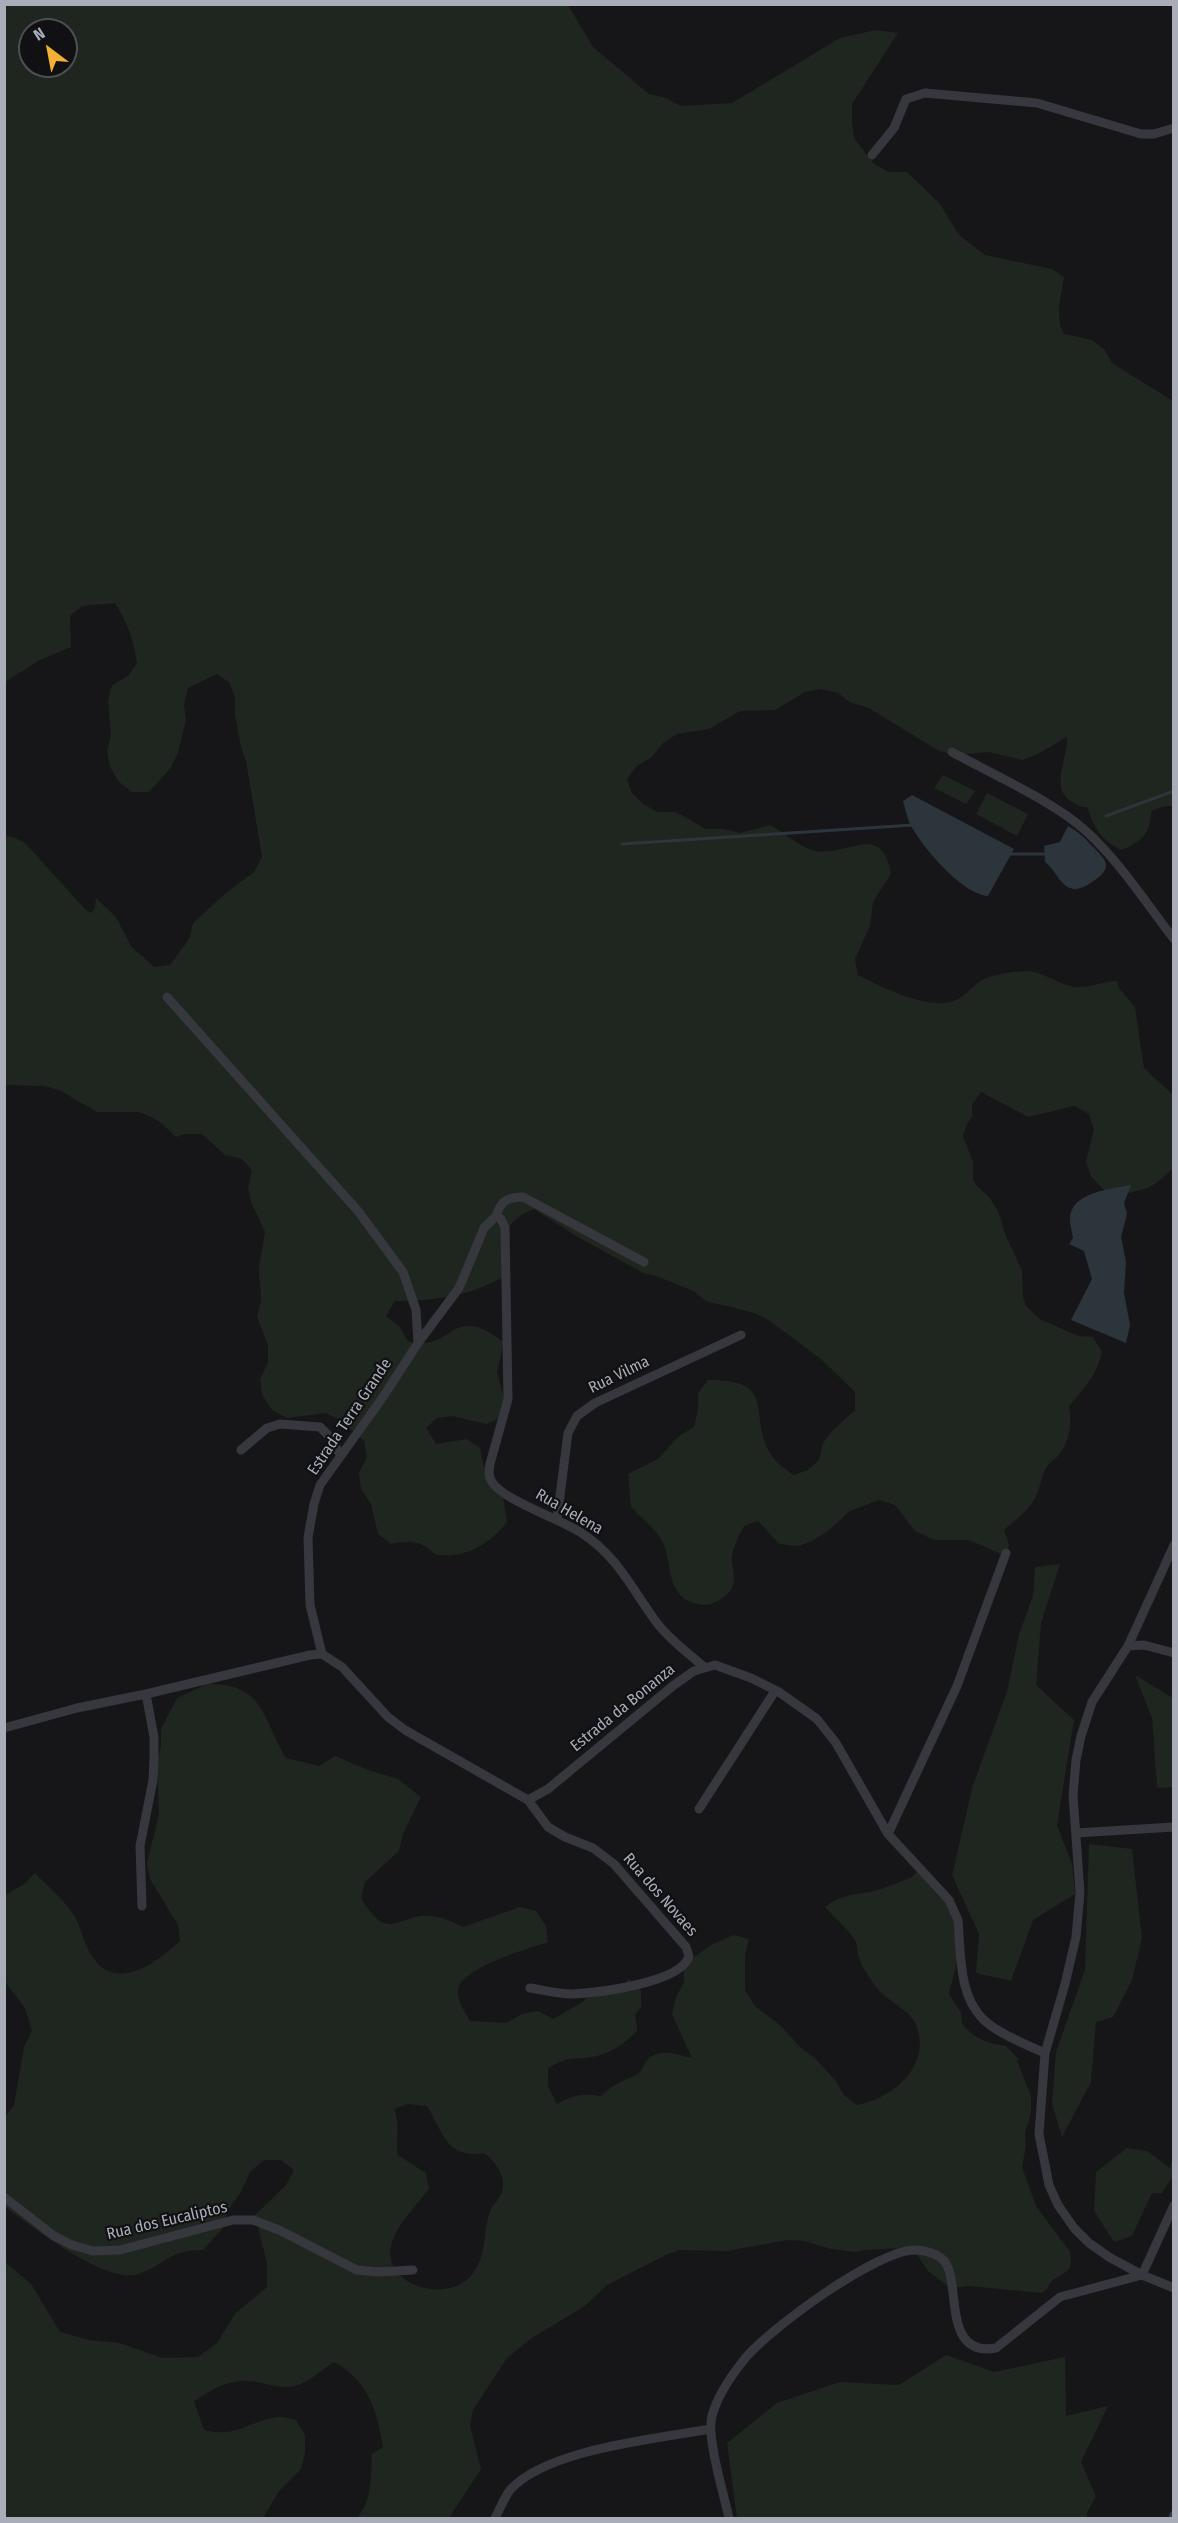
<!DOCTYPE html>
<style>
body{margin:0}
#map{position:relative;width:1178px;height:2523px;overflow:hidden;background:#161618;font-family:"Fira Sans Condensed",sans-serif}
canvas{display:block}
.frame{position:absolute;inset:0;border:6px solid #a8adb8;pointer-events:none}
.north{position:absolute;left:18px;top:18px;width:60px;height:60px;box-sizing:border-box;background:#111113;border:2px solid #4d4f55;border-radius:50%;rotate:328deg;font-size:16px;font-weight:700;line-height:24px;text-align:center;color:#a8adb8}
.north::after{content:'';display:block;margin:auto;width:21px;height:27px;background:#f2b134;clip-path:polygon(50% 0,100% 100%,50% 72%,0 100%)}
</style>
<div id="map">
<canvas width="1178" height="2523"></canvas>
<div class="frame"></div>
<div class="north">N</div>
</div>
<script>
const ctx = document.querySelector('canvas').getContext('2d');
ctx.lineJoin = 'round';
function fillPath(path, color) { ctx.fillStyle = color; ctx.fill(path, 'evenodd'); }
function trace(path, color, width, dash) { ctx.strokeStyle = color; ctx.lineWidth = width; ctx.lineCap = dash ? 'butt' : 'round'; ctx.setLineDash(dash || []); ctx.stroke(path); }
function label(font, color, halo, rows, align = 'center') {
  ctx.font = font + ' "Fira Sans Condensed",sans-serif'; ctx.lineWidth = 4.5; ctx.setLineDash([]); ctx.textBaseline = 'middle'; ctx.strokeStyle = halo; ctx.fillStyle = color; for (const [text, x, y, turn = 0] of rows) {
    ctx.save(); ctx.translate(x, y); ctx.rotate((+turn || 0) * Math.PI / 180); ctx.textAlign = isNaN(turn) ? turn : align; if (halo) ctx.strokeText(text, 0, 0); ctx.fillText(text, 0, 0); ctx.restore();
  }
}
const green = new Path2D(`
 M 5,5 L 568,5 L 593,47 L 649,94 L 666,98 L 681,106 L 732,103 L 840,38 L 876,30 L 898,33 L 852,104 L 852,122 L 854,138 L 874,164 L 889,172 L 907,172 L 940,204 L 959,235 L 985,255 L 1052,269 L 1064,277 L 1059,307 L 1060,325 L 1064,334 L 1092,340 L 1105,350 L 1112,363 L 1173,401 L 1173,806 L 1165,806 L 1151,811 C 1151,833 1141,843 1121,850 C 1099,838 1096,831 1087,807 C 1082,808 1079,806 1074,803 C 1047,789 1069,758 1067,737 L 1036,755 L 1022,760 L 989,752 L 955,755 L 939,751 L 867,707 L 851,703 L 838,693 L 821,689 L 805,692 L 775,710 L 740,711 L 709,729 L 677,734 L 662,744 L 652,757 L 637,766 L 627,779 L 632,793 L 643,804 L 658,812 L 676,812 L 706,829 L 724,829 L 740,833 L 770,825 C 784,832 800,848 816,851 C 849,856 882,821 891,874 L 873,902 L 870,926 L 855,959 L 858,975 C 881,987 927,1010 954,1001 C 964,997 971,988 979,982 C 991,974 1011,972 1024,971 C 1042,970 1058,985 1076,987 C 1091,988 1103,981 1117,981 L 1119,988 L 1135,1007 L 1144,1068 L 1173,1095 L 1173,1168 C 1165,1176 1156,1185 1145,1189 C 1134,1192 1123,1193 1112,1199 L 1091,1176 L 1086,1162 L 1094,1129 L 1089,1114 L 1074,1106 L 1028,1117 L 981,1092 L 972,1105 L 972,1117 L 967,1124 L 963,1136 L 973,1162 L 973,1180 L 977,1186 L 989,1197 L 998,1211 L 1006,1236 L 1022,1270 L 1023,1297 L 1026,1306 L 1040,1319 L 1078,1336 L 1093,1337 L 1102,1352 C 1095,1380 1085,1385 1069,1407 C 1072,1424 1070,1442 1058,1456 C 1055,1459 1051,1462 1048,1465 C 1041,1475 1041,1486 1036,1496 C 1030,1510 1015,1520 1004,1530 L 1009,1545 L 1006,1556 L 969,1540 L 934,1540 L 915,1531 L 895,1505 L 879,1500 L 850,1511 L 828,1531 L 812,1541 L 798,1546 L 779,1544 L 758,1521 L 744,1526 C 739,1536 734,1545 732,1556 C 731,1568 738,1580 730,1591 C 724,1599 711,1606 702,1605 C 663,1599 674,1563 662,1541 C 654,1527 642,1519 631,1507 L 628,1474 L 658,1459 L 679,1436 L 694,1427 L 698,1410 L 698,1393 L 708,1380 C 778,1380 748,1413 770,1453 C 775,1462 785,1469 794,1475 L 808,1470 L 819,1460 L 823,1443 L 833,1430 L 855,1410 L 855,1392 L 822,1360 L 770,1321 L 755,1313 L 706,1301 L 693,1291 L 659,1277 L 643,1273 L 576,1236 L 534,1209 C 499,1222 505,1243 505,1276 C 472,1296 433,1301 395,1301 L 386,1316 L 399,1326 L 408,1341 C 444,1350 446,1325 470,1326 C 484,1326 493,1336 504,1342 L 497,1372 L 505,1402 L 500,1418 L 486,1424 L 453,1416 L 437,1418 L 426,1428 L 436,1444 L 467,1439 L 480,1448 L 483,1464 L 502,1491 L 507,1522 C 493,1542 464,1559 439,1555 C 433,1554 429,1548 423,1545 C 413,1540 402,1542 391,1544 L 378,1534 L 371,1504 L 361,1489 L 359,1473 L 367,1457 L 364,1441 L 341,1421 L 326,1413 L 287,1418 L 272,1410 L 262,1395 L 260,1379 L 268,1363 L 268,1346 L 257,1317 L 261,1301 L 259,1268 L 265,1232 L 251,1202 L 248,1187 L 252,1170 L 242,1159 L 225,1155 L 202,1134 L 185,1134 L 176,1137 L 160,1122 L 147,1115 L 138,1112 L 97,1112 L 61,1091 L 45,1086 L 5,1085 L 5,836 L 13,837 L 25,843 L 85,909 L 91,913 L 95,908 L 96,898 L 116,917 L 131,946 L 154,967 L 170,965 L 189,939 L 193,923 L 227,892 L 254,872 L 262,857 L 246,761 L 241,747 L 235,715 L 235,698 L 230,683 L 217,674 L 188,688 L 184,705 L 186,720 L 178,753 L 170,769 L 149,792 L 132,792 L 119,782 L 110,767 L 107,751 L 111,735 L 108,701 L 112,685 L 128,676 L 137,663 C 134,641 127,622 115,603 L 82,606 L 70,616 L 71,647 L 40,660 L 5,682 ZM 30,30 L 66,30 L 66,66 L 30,66 Z
 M 943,775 L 975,791 L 966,804 L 934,788 Z
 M 987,793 L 1028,814 L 1017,836 L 976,814 Z
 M 1060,1564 L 1041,1623 L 1036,1685 L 1074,1720 L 1057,1825 L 1072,1864 L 1075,1894 L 1033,1920 L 1011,1981 L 976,1973 L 979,1934 L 952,1875 L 973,1785 L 1007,1692 L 1019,1634 L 1033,1596 L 1035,1567 Z
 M 1135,1675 L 1173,1698 L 1173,1787 L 1157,1788 L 1152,1718 Z
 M 207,1684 C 264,1683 262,1717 286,1758 L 319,1766 L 335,1756 L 368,1770 L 398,1779 L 421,1797 L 403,1834 L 399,1851 L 365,1882 L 361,1898 C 390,1946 397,1912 432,1916 C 443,1917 453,1922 463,1927 L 520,1907 L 536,1911 L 546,1926 L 548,1942 C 528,1949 462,1967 458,1990 C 457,2001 465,2012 470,2021 L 506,2023 L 522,2014 L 538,2011 L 553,2019 L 584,2001 L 595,1990 L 625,1983 L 629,1979 L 641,1991 L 641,2007 L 635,2015 L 637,2031 C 626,2042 613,2052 597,2056 C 574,2061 572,2054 548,2068 L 548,2086 L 557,2104 C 572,2095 583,2093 601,2096 C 613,2084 621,2082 636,2075 C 643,2071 643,2065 647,2060 C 661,2047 677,2055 692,2058 L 672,2014 L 676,1997 L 684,1982 L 684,1964 L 711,1945 L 733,1935 L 749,1939 L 745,1955 L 745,1990 L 755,2006 L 780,2025 L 801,2048 L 814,2057 L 835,2080 L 844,2095 L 857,2105 C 895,2098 935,2062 914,2021 C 907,2009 886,2000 876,1987 C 870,1978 861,1966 858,1955 C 857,1951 857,1945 856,1942 C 851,1932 833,1916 825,1907 C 840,1895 852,1895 870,1892 C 884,1889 898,1882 912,1877 L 917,1872 C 929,1885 958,1909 961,1928 C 963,1944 953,1977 949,1994 L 961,2013 L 962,2024 C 975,2039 987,2043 1006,2046 L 1019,2060 L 1017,2061 L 1031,2096 L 1031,2114 L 1025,2132 L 1026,2146 L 1022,2167 L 1036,2206 L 1070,2252 C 1074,2276 1062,2271 1051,2282 C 1047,2287 1048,2290 1042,2293 L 969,2286 L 950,2288 L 928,2271 L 918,2256 L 903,2248 L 865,2250 L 856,2252 L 831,2249 L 804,2241 L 788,2240 L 727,2251 L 680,2250 L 666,2255 L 607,2285 L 585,2306 L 532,2338 L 507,2358 L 473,2410 L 470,2426 L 481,2469 L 449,2518 L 357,2518 C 372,2500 371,2477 372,2454 L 383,2447 C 377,2411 368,2380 334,2362 C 321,2370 310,2382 295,2386 C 282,2389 270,2385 258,2382 C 229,2378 217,2387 194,2401 L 204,2430 C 236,2438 248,2422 277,2417 C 283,2416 290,2419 296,2420 L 305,2435 L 305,2453 L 301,2469 L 279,2491 L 263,2518 L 5,2518 L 4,2261 L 31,2284 L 60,2332 L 89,2340 L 119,2343 L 163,2358 L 198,2357 L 217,2343 L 235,2314 L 267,2287 L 267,2263 L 255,2215 L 286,2185 L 294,2170 L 281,2160 L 264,2160 L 250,2172 L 241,2192 L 228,2210 L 224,2227 L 203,2250 C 169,2250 166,2264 139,2274 C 108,2286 31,2226 5,2207 L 5,2117 L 14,2105 L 24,2047 L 32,2031 L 25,2008 L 5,1982 L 5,1895 L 23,1885 L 35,1873 C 48,1887 66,1901 75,1917 C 83,1931 84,1947 94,1959 C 118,1992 159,1961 180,1941 L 178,1925 L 150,1879 L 147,1863 L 159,1814 L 157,1763 L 161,1746 L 161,1729 L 177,1698 ZM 408,2104 L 427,2106 C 443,2132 446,2159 484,2153 C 496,2162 509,2179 500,2196 C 497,2201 493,2205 490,2211 C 483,2232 487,2253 474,2272 C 452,2306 378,2287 392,2242 C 398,2223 417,2205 429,2189 L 426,2173 L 398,2155 C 395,2137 401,2127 394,2109 Z
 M 1089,1844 L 1132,1849 L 1142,1938 L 1132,1980 L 1113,2017 L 1096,2022 L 1091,2082 L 1062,2137 L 1052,2104 L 1056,2052 L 1085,1970 Z
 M 1127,2148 L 1147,2151 L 1170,2168 L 1173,2156 L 1173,2176 L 1162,2193 L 1152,2193 L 1132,2236 L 1114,2242 L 1094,2211 L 1096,2172 Z
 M 946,2355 L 994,2372 L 1065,2357 L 1066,2416 L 1108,2406 L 1081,2462 L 1096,2496 L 1087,2513 L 1087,2518 L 737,2518 L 727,2443 L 777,2403 L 840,2382 L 899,2385 Z`);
const water = new Path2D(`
 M 912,795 L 1014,849 L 988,896 C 962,894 922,847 910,824 C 907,817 905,808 903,801 Z
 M 1068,826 C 1077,831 1083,836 1090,844 C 1105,859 1116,867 1092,882 C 1086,886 1078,891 1070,888 C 1060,885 1055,869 1045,862 L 1044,846 L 1060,842 Z
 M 1131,1185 L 1124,1203 L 1127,1214 L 1121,1237 L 1126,1262 L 1124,1293 L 1130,1325 L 1126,1343 L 1071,1320 L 1092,1279 L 1084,1251 L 1069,1244 L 1073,1238 C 1072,1232 1070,1225 1070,1219 C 1070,1192 1111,1189 1131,1185 Z`);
const stream = new Path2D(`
 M 1106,816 L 1174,791
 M 622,844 L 913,825
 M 1008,854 L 1046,854`);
const minor = new Path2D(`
 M 872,155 L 894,128 L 906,99 L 925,93 L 1037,103 L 1141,134 L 1154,134 L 1174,128
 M 952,752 C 992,774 1053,801 1086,831 C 1120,862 1146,903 1174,939
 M 167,997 L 358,1211 L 403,1272 L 416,1310 L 418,1343 L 383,1397 L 320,1485 L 314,1504 L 308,1537 L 310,1605 L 322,1654
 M 496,1216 C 501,1201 507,1197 523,1197 L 644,1262
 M 418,1343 L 459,1288 L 484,1228 L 496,1216 L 501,1219 L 505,1228 L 508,1399 L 490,1464 C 489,1471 488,1476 492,1482 C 503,1500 560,1519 580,1532 C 618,1556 631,1588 657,1623 C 670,1640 688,1653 704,1667
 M 241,1450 L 267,1428 L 280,1424 L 320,1427 L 329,1436 L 341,1456
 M 557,1519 L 568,1433 L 577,1416 L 595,1403 L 741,1335
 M 1174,1545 L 1128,1646 L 1092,1702 L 1081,1736 L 1076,1760 L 1073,1795 L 1080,1893 L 1076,1937 L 1065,1984 L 1045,2053 L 1039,2134 L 1049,2185 L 1058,2205 L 1074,2228 L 1089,2243 L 1109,2257 L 1142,2275 L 1174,2288
 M 1128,1646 L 1144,1645 L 1174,1653
 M 4,1728 L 77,1708 L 146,1694 L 310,1655 L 322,1654 L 342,1667 L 388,1717 L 405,1730 L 528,1800 L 548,1789 L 674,1685 L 694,1671 L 715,1665 L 751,1678 L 779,1692 L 817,1719 L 836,1743 L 888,1834 L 949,1900 L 958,1920 C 961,1956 958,2002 990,2025 C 1006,2037 1027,2045 1045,2053
 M 528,1800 L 548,1827 L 565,1837 L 593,1848 L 614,1864 L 686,1947 L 689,1956 C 682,1983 596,1993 572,1994 C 558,1994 543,1990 530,1988
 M 699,1809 L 775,1691
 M 1076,1833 L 1174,1827
 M 888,1834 L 957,1686 L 1006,1553
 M 142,1906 L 140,1846 L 153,1780 L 154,1757 L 154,1737 L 146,1694
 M 4,2197 L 54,2236 L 72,2245 L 93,2251 L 120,2250 L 233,2220 L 253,2220 L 279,2230 L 357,2270 L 378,2272 L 413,2270
 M 495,2518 C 500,2509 504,2498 510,2490 C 547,2449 656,2439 710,2429
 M 729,2518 C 724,2495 706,2436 712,2416 C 717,2397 731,2376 743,2361 C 766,2331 880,2247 917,2250 C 927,2251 939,2254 945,2262 C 961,2283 942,2358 996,2348 L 1060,2297 L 1142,2275 L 1174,2205
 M 1173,2518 L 1174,2515`);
const streetNames = [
 ["Rua Vilma",619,1375,-26],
 ["Estrada Terra Grande",350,1417,-56],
 ["Rua Helena",569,1512,30],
 ["Estrada da Bonanza",623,1708,-39],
 ["Rua dos Novaes",660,1895,49],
 ["Rua dos Eucaliptos",167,2221,-13]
];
fillPath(green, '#1e261f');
fillPath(water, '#2c353c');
trace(stream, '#2c353c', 3);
trace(minor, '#37383d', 9);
label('16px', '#a8adb8', '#111113', streetNames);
</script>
